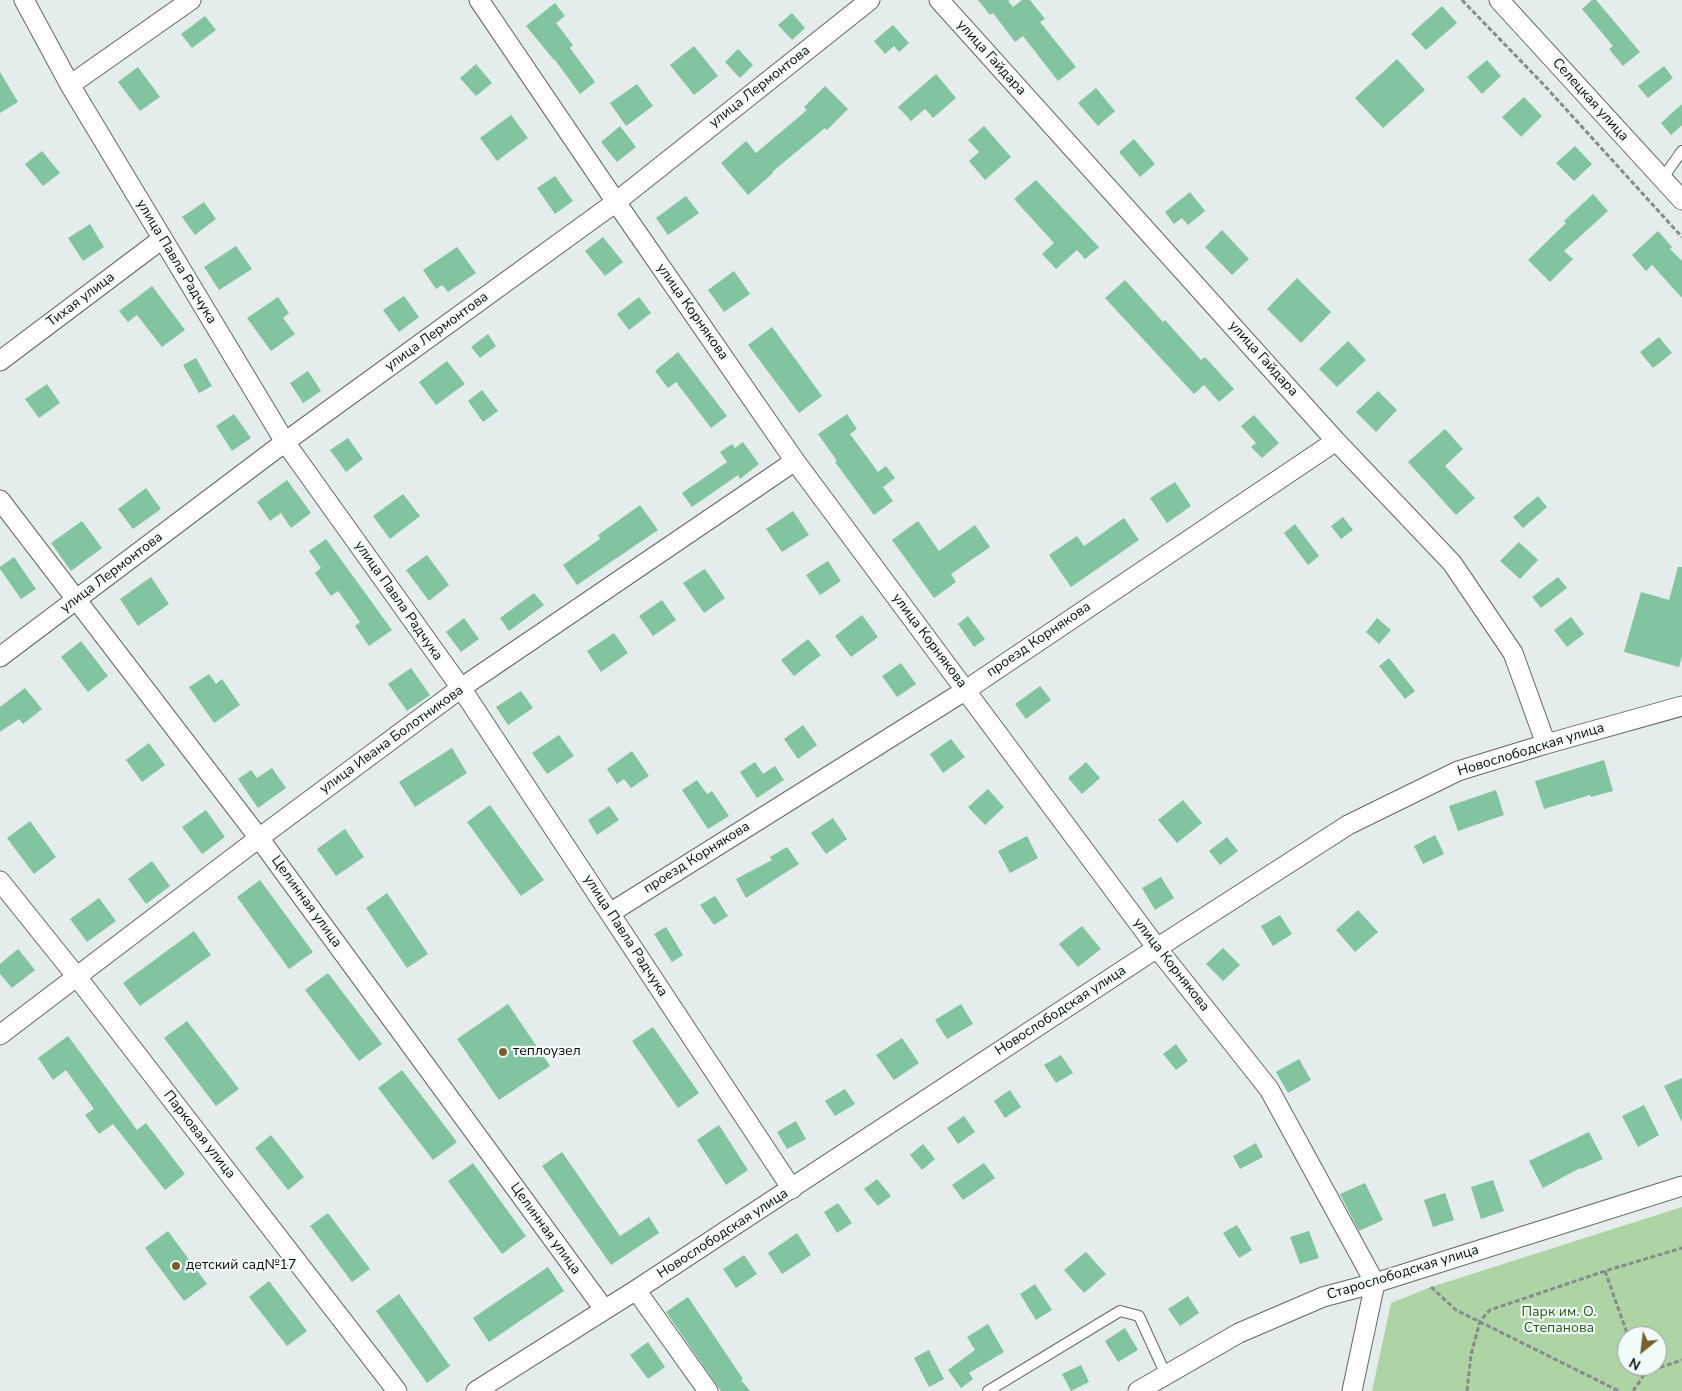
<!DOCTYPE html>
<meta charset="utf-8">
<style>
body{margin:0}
#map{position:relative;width:1682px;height:1391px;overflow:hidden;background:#e4edeb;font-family:"Nunito Sans",sans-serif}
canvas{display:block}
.north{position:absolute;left:1617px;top:1326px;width:50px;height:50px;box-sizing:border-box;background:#f1fbf8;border:1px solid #959c9a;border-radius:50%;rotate:209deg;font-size:14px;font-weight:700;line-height:20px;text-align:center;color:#0a0d0d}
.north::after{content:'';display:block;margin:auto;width:18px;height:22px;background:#795f31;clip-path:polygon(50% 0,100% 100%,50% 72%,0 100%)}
</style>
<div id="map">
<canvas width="1682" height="1391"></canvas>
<div class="north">N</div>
</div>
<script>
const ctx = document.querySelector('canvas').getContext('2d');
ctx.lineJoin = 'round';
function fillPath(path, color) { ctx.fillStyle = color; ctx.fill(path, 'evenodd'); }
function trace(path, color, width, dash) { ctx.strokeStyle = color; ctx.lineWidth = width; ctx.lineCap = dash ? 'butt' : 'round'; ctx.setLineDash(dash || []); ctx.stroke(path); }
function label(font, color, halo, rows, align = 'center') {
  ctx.font = font + ' "Nunito Sans",sans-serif'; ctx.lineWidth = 4.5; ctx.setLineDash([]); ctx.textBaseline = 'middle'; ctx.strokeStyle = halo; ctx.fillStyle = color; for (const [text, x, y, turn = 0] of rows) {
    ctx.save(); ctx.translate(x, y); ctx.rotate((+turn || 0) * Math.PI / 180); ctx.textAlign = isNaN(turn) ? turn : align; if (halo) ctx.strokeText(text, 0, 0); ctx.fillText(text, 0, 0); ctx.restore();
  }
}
const green = new Path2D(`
 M 1682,1207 L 1682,1391 L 1372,1391 L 1391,1303 L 1431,1287 ZM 1627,1336 L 1657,1336 L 1657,1366 L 1627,1366 Z`);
const building = new Path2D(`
 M 978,0 L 1010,0 L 1008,1 L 1013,7 L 1022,0 L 1030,0 L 1045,19 L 1040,22 L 1076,67 L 1058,81 L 1023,36 L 1015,42 L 993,13 L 990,15 Z
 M 1592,0 L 1596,0 L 1640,52 L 1623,66 L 1609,49 L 1613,46 L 1582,9 Z
 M 555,3 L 565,16 L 556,23 L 573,45 L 570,48 L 595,82 L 580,94 L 555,60 L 554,60 L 526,26 Z
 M 1442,6 L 1457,23 L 1426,50 L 1411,34 Z
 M 792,13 L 805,28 L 792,40 L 778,25 Z
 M 205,16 L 216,30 L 192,48 L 181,34 Z
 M 893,25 L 909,43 L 899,52 L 894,46 L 885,54 L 874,41 Z
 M 694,46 L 718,76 L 694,95 L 670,65 Z
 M 738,49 L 753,65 L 740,78 L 725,62 Z
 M 1397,59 L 1425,90 L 1383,128 L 1355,98 Z
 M 1487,60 L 1501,76 L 1482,94 L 1467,77 Z
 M 476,64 L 492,83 L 476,96 L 460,78 Z
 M 1664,66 L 1673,78 L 1648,98 L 1638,86 Z
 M 138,67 L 160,97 L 140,111 L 118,82 Z
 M 0,72 L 18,102 L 0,113 Z
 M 936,74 L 956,98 L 933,118 L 925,109 L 911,121 L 898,107 Z
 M 637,84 L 653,106 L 626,126 L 610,103 Z
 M 825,86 L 848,109 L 827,130 L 825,128 L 772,172 L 773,173 L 748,195 L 721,163 L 746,141 L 756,153 L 807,110 L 804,107 Z
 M 1096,88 L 1115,111 L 1098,126 L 1078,103 Z
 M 1524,97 L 1542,116 L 1521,137 L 1502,117 Z
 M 1682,104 L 1682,125 L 1671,135 L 1661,123 Z
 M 511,115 L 528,138 L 497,161 L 480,138 Z
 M 620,126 L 636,147 L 617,162 L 601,142 Z
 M 984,126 L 1011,157 L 985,180 L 969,161 L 979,152 L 968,140 Z
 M 1134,139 L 1155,164 L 1140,177 L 1119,152 Z
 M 1575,146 L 1592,164 L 1574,181 L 1556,163 Z
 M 42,151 L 60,173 L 43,186 L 25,164 Z
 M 555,176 L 573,201 L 555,214 L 537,188 Z
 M 1036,180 L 1099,247 L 1085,259 L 1077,250 L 1056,269 L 1042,254 L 1054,243 L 1014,199 Z
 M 1190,192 L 1205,211 L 1188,225 L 1182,218 L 1174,224 L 1165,212 Z
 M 1593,194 L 1608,211 L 1564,251 L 1573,259 L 1550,282 L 1528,260 L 1566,223 L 1564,221 Z
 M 686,196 L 699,213 L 668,235 L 656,218 Z
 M 204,202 L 216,219 L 195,235 L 182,217 Z
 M 90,224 L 104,247 L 83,261 L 68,238 Z
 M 1222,230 L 1249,259 L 1232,275 L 1205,247 Z
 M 1658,231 L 1672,247 L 1670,249 L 1682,261 L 1682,298 L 1652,265 L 1646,271 L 1632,255 Z
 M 603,237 L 623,262 L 605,276 L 585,251 Z
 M 236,246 L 252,269 L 219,290 L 204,267 Z
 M 457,247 L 476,273 L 448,292 L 442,285 L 436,289 L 423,270 Z
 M 734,271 L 750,294 L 724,312 L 708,290 Z
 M 1297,278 L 1331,312 L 1301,343 L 1267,309 Z
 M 1125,280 L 1163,322 L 1165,320 L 1201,360 L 1205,357 L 1234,389 L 1219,402 L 1204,385 L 1194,394 L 1105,298 Z
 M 152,286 L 185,330 L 162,347 L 137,315 L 128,322 L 119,311 Z
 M 404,296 L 419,317 L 399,332 L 383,310 Z
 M 278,297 L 289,313 L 283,318 L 295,334 L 271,351 L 247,318 Z
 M 639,297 L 651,313 L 629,330 L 617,314 Z
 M 772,327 L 822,396 L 799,413 L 748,345 Z
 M 488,334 L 496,346 L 480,358 L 471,347 Z
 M 1659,337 L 1672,353 L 1653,368 L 1640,352 Z
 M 1348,341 L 1366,360 L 1337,387 L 1319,369 Z
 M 678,352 L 727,416 L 711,428 L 676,382 L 668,388 L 655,371 Z
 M 196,358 L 212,386 L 199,393 L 183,365 Z
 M 447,361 L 465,384 L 436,405 L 419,382 Z
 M 308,371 L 321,391 L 303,403 L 290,383 Z
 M 47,384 L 60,403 L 39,418 L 25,399 Z
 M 482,390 L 498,411 L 483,422 L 468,401 Z
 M 1378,391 L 1397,410 L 1376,432 L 1356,412 Z
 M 234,414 L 251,438 L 232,451 L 216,426 Z
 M 847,414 L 857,429 L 850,434 L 878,472 L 886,466 L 895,478 L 883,487 L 893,501 L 874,515 L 835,462 L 837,461 L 818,434 Z
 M 1254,415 L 1279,443 L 1262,458 L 1251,447 L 1256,443 L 1241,426 Z
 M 1445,429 L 1463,449 L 1445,466 L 1475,498 L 1456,515 L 1408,462 Z
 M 348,438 L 363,459 L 346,472 L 330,450 Z
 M 743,442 L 759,464 L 740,479 L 738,475 L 692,507 L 682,493 L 727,462 L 720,452 L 732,444 L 735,448 Z
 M 287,480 L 311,513 L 291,528 L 281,513 L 270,521 L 257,502 Z
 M 1175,482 L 1191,506 L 1167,523 L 1150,498 Z
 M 146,488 L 161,509 L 133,529 L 118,509 Z
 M 403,494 L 420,516 L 390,539 L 373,516 Z
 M 1538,496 L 1547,507 L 1523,528 L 1513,517 Z
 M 640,505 L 658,530 L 577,585 L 563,565 L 600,539 L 598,535 Z
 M 793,511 L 809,535 L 782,552 L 766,529 Z
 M 1343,517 L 1353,530 L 1341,539 L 1331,526 Z
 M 1124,518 L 1139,540 L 1071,587 L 1049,555 L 1077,536 L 1084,546 Z
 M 82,521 L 102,548 L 71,571 L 51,543 Z
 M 918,521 L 939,551 L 975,525 L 990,547 L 951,574 L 956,582 L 934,598 L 892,540 Z
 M 1295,524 L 1319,556 L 1308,565 L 1284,533 Z
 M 326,539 L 392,630 L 369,646 L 355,626 L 360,622 L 338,591 L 331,596 L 315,573 L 321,568 L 309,551 Z
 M 1519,542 L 1538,560 L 1520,579 L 1500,561 Z
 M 427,555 L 449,585 L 429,601 L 406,570 Z
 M 14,557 L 36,589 L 21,599 L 0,569 L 0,567 Z
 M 828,561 L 841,581 L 820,595 L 806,575 Z
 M 1678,567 L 1682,567 L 1682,656 L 1679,667 L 1624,652 L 1641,592 L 1669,600 Z
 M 705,569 L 725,598 L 704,613 L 683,583 Z
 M 151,577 L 169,604 L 138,626 L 120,599 Z
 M 1558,577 L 1567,588 L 1541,608 L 1532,597 Z
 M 534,593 L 544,605 L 509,631 L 500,618 Z
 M 662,600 L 676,620 L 653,636 L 639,616 Z
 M 862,615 L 878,637 L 851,657 L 835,636 Z
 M 968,616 L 985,639 L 974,647 L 958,624 Z
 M 1571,617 L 1584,634 L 1567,647 L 1554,630 Z
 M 464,618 L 479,639 L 461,652 L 446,632 Z
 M 1377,618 L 1391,630 L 1379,644 L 1366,632 Z
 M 614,633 L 628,653 L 601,672 L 587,651 Z
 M 808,639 L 821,655 L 794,676 L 781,660 Z
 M 81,641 L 108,676 L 88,692 L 61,657 Z
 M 1389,658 L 1415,691 L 1405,699 L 1379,666 Z
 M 901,663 L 916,684 L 897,697 L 882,676 Z
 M 411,668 L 430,695 L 407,711 L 388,684 Z
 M 209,674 L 216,684 L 222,679 L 240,705 L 214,723 L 189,687 Z
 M 1040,686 L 1051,700 L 1026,719 L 1015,704 Z
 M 25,688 L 42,709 L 23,724 L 19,719 L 0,732 L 0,707 Z
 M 521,691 L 533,708 L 508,725 L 496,707 Z
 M 803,725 L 817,745 L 798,759 L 784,739 Z
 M 559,735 L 574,756 L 547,774 L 532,753 Z
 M 951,739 L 965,757 L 943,773 L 930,754 Z
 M 149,743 L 165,765 L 142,782 L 126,760 Z
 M 452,748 L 467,773 L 415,807 L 399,782 Z
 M 632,751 L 649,776 L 631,788 L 624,779 L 617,784 L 607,769 Z
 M 1604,760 L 1613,791 L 1591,797 L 1590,795 L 1544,809 L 1535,781 Z
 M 755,762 L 763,774 L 775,766 L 784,780 L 757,798 L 740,772 Z
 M 1086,762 L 1100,778 L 1082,794 L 1068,778 Z
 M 272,768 L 286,788 L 258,808 L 238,779 L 251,770 L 257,778 Z
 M 697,780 L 707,794 L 712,791 L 729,816 L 708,829 L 682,790 Z
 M 988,789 L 1004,807 L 985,825 L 968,807 Z
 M 1496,790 L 1504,815 L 1458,831 L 1449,806 Z
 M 1183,800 L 1202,823 L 1177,843 L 1158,820 Z
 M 490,805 L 544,880 L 521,896 L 467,822 Z
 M 609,806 L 619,820 L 597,835 L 588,820 Z
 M 206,810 L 225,837 L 202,854 L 182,827 Z
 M 833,818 L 847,839 L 826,854 L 811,833 Z
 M 30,821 L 56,857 L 34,874 L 7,838 Z
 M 345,829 L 364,857 L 336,876 L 317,849 Z
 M 1435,835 L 1444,854 L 1423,864 L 1414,846 Z
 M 1027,836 L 1038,858 L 1010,873 L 998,851 Z
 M 1227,837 L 1238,851 L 1220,865 L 1209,851 Z
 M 787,847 L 799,864 L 746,898 L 736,879 L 772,860 L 770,857 Z
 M 152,861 L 170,886 L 146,904 L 128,879 Z
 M 1161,877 L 1174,898 L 1155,910 L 1142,888 Z
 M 260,880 L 313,952 L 289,969 L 237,897 Z
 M 387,893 L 428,954 L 407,968 L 366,908 Z
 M 715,896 L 728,916 L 714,925 L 700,905 Z
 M 99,898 L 116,921 L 87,942 L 70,919 Z
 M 1358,910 L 1378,932 L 1355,952 L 1336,930 Z
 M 1280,915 L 1292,934 L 1273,946 L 1261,926 Z
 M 1082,926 L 1101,949 L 1078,967 L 1059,944 Z
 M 666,927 L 683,955 L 672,962 L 654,934 Z
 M 194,931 L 211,955 L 140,1006 L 123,983 Z
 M 1223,948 L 1240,965 L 1223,981 L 1206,964 Z
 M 18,949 L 35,970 L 12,988 L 0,974 L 0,964 Z
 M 328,973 L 382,1044 L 359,1061 L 305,990 Z
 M 508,1004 L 550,1066 L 499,1100 L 457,1039 Z
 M 961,1004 L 973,1024 L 947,1039 L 935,1020 Z
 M 187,1021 L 239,1089 L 216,1106 L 164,1038 Z
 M 653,1027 L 699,1093 L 678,1108 L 632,1041 Z
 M 68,1036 L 137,1130 L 146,1123 L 185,1174 L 165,1190 L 113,1124 L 99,1134 L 85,1115 L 94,1109 L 66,1070 L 53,1080 L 38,1058 Z
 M 902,1038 L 919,1063 L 894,1080 L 876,1055 Z
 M 1176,1044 L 1188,1061 L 1176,1070 L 1163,1054 Z
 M 1061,1055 L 1073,1073 L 1056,1083 L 1044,1065 Z
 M 1299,1059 L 1311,1080 L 1288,1093 L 1276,1072 Z
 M 402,1070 L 457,1142 L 433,1160 L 378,1088 Z
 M 1682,1078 L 1682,1122 L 1664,1086 Z
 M 845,1089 L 855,1104 L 835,1116 L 825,1101 Z
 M 1010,1090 L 1021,1107 L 1005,1118 L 994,1101 Z
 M 1644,1105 L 1659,1135 L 1638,1147 L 1622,1116 Z
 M 964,1116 L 975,1132 L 958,1144 L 947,1128 Z
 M 796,1121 L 806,1139 L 787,1149 L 777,1132 Z
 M 719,1125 L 748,1170 L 726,1185 L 697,1140 Z
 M 1589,1132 L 1603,1159 L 1581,1169 L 1580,1168 L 1543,1188 L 1529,1161 Z
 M 271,1135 L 304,1177 L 288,1190 L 255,1148 Z
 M 1256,1143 L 1263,1157 L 1240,1169 L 1233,1156 Z
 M 923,1144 L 935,1159 L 922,1170 L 910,1155 Z
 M 562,1152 L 620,1236 L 649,1217 L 659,1233 L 611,1265 L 542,1166 Z
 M 473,1163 L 526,1236 L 502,1254 L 448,1181 Z
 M 984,1163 L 995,1178 L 963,1200 L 952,1185 Z
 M 877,1179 L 891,1196 L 878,1206 L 864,1189 Z
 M 1493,1180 L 1504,1211 L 1481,1219 L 1471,1187 Z
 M 1365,1183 L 1383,1220 L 1359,1231 L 1340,1194 Z
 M 1445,1193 L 1454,1220 L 1433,1227 L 1424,1200 Z
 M 838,1203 L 852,1223 L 837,1233 L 824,1212 Z
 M 328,1213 L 370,1269 L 352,1282 L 310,1226 Z
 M 1237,1225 L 1252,1250 L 1239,1258 L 1223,1233 Z
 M 168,1231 L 207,1284 L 184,1301 L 145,1248 Z
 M 1309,1231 L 1319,1258 L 1300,1264 L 1290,1237 Z
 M 797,1233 L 811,1255 L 782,1274 L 768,1253 Z
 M 1086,1252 L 1106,1274 L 1084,1293 L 1064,1270 Z
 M 744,1255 L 757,1274 L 736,1288 L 723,1269 Z
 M 548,1267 L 564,1291 L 489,1342 L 473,1318 Z
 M 269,1281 L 307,1331 L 287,1346 L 249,1297 Z
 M 1035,1284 L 1052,1310 L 1036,1320 L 1020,1294 Z
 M 399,1294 L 450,1366 L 427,1383 L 376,1311 Z
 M 1188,1296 L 1199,1313 L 1180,1326 L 1168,1309 Z
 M 688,1297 L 743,1379 L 741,1380 L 750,1391 L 721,1391 L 666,1312 Z
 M 988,1324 L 1004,1352 L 969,1373 L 973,1379 L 961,1388 L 948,1370 L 975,1350 L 967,1337 Z
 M 1125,1328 L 1138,1350 L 1118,1362 L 1105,1341 Z
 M 648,1342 L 665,1367 L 648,1379 L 630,1355 Z
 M 929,1350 L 944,1379 L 929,1387 L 914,1358 Z
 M 1081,1365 L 1089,1382 L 1071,1391 L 1062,1374 Z`);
const path = new Path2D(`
 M 1462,0 L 1544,85 L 1682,237
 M 1605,1271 L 1628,1336
 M 1431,1287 L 1456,1310 L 1619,1391
 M 1467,1391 L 1471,1355 L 1480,1321 L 1490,1310 L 1605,1271 L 1682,1248
 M 1633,1391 L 1646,1372 L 1682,1360`);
const lane = new Path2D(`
 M 1662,179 L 1682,151
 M 988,1391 L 1120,1311 L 1139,1316 L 1166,1375`);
const street = new Path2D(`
 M 24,0 L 70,85 L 285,442 L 461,688 L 792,1189
 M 479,0 L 616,202 L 795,461 L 1157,948 L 1269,1089 L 1375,1283 L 1352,1391
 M 939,0 L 1336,441 L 1452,563 L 1513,653 L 1546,744
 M 1499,0 L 1682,200
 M 70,85 L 191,0
 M 0,361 L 162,239
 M 0,500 L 259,838 L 604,1309
 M 0,657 L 285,442 L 616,202 L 870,0
 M 0,881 L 77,977 L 397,1391
 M 610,913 L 966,690 L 1336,441
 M 0,1035 L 259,838 L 461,688 L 795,461
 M 636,1290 L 708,1391
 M 476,1391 L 636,1290 L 1157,948 L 1348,825 L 1458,771 L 1546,744 L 1682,706
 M 1138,1391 L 1239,1333 L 1323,1297 L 1375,1283 L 1682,1186`);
const markers = [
 [503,1052,5,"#795f31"],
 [176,1266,5,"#795f31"]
];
const streetNames = [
 ["улица Гайдара",991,58,48],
 ["улица Лермонтова",760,87,-38],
 ["Селецкая улица",1590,100,48],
 ["улица Павла Радчука",176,262,59],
 ["Тихая улица",81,300,-37],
 ["улица Корнякова",692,312,55],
 ["улица Лермонтова",437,332,-36],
 ["улица Гайдара",1263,359,48],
 ["улица Лермонтова",112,573,-37],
 ["улица Павла Радчука",398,601,55],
 ["проезд Корнякова",1039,640,-34],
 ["улица Корнякова",929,641,53],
 ["улица Ивана Болотникова",392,740,-36],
 ["Новослободская улица",1531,750,-17],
 ["проезд Корнякова",697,858,-32],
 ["Целинная улица",306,902,54],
 ["улица Павла Радчука",625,936,57],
 ["улица Корнякова",1171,965,52],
 ["Новослободская улица",1061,1011,-33],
 ["Парковая улица",199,1135,52],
 ["Целинная улица",545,1229,54],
 ["Новослободская улица",723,1234,-33],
 ["Старослободская улица",1403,1273,-17]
];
const poiNames = [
 ["теплоузел",513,1052],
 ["детский сад№17",186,1266]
];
const parkNames = [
 ["Парк им. О.",1559,1313],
 ["Степанова",1559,1329]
];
fillPath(green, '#aed3a5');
fillPath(building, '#81c49f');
trace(lane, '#606866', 12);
trace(street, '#606866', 21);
trace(path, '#868c8b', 3, [5, 2.5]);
trace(lane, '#fff', 10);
trace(street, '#fff', 19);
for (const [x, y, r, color] of markers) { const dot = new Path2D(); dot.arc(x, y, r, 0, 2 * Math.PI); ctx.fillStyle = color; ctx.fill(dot); trace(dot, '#f1fbf8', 2); }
label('14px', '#0a0d0d', '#f1fbf8', streetNames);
label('14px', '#0a0d0d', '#f1fbf8', poiNames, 'left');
label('14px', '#245a15', '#f1fbf8', parkNames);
</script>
